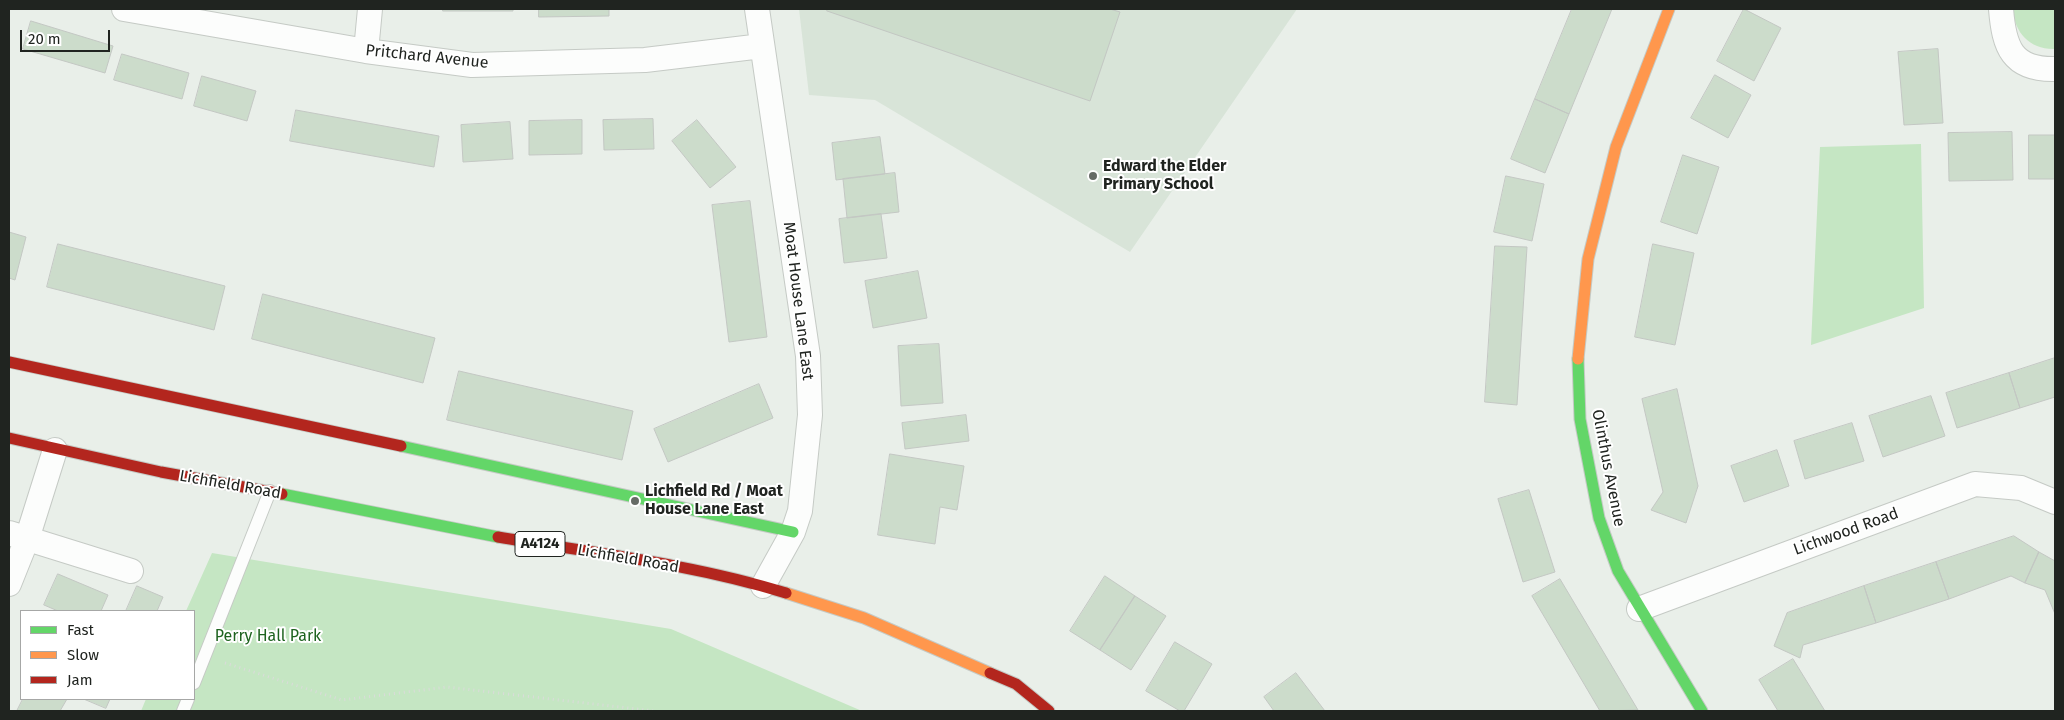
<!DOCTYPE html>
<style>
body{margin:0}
#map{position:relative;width:2064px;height:720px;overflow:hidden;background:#e9efe9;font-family:"Fira Sans",sans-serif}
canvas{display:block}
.frame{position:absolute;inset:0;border:10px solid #202420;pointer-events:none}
.legend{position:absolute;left:20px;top:610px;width:175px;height:90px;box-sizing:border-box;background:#fff;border:1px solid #a6a7a6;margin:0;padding:6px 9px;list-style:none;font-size:15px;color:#202420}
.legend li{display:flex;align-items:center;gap:10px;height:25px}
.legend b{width:25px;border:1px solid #a6a7a6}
.scale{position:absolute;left:20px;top:30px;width:90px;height:22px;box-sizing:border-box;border:2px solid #202420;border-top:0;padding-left:6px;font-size:15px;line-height:18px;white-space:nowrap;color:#202420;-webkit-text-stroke:4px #fff;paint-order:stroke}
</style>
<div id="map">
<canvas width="2064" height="720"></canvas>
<div class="frame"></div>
<ul class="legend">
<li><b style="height:6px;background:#63d668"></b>Fast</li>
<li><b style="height:6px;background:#ff974d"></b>Slow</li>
<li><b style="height:6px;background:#b3261e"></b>Jam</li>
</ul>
<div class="scale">20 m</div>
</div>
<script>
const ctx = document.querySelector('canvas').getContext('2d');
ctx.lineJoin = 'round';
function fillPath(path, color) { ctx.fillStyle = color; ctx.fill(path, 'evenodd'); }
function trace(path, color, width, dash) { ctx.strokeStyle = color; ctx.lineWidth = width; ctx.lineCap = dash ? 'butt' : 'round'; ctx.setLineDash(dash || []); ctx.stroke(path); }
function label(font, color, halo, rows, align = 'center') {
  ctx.font = font + ' "Fira Sans",sans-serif'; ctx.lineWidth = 4; ctx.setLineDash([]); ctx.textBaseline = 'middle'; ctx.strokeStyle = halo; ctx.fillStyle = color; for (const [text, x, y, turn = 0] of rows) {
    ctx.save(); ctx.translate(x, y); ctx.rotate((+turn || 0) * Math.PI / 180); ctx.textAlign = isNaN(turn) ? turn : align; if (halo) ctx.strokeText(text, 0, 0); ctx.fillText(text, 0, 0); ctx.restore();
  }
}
const built = new Path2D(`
 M 799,9 L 1297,9 L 1130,252 L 875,100 L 809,95 Z`);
const green = new Path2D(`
 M 2013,9 L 2055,9 L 2055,49 C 2031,50 2014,33 2013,9 Z
 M 1921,144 L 1924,308 L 1811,345 L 1820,147 Z
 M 212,553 L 671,629 L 862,711 L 141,711 L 146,699 L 194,699 L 194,611 L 186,611 Z`);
const building = new Path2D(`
 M 443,9 L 513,9 L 513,11 L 443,11 Z
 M 539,9 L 609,9 L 609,16 L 539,17 Z
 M 828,9 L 1110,9 L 1120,12 L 1090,101 L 827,11 Z
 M 1572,9 L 1612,9 L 1569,114 L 1535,99 Z
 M 1744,9 L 1781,28 L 1754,81 L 1717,61 Z
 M 31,21 L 113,46 L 105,73 L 23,49 Z
 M 1938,49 L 1943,123 L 1904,125 L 1898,52 Z
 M 122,54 L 189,73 L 182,99 L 114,80 Z
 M 1715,75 L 1751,95 L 1728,138 L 1691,118 Z
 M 202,76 L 256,91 L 247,121 L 194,106 Z
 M 1535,99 L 1569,114 L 1545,173 L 1511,159 Z
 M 296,110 L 439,136 L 434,167 L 290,141 Z
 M 653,119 L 654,149 L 604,150 L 603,120 Z
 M 582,120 L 582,154 L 529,155 L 529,121 Z
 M 697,120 L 736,167 L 710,188 L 672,141 Z
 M 510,122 L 513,159 L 463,162 L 461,125 Z
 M 2012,132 L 2013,180 L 1949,181 L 1948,133 Z
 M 2029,135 L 2055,135 L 2055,179 L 2029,179 Z
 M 880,137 L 885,174 L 836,180 L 832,143 Z
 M 1683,155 L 1719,167 L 1697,234 L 1661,222 Z
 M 895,173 L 899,212 L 847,218 L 843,179 Z
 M 1506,176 L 1544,184 L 1532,241 L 1494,232 Z
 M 750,201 L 767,337 L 729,342 L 712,205 Z
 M 881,214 L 887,258 L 844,263 L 839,219 Z
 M 9,232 L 26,237 L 15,280 L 9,278 Z
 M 58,244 L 225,286 L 214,330 L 47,287 Z
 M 1653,244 L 1694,253 L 1675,345 L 1635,337 Z
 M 1495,246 L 1527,247 L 1517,405 L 1485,402 Z
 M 918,271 L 927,318 L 873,328 L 865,281 Z
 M 263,294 L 435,338 L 423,383 L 252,339 Z
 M 939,344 L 943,403 L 901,406 L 898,346 Z
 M 2055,358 L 2055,397 L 2020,408 L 2009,373 Z
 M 459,371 L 633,411 L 622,460 L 447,420 Z
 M 2009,373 L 2020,408 L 1957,428 L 1946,393 Z
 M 759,384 L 773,418 L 668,462 L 654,429 Z
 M 1677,389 L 1698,486 L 1686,523 L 1651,510 L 1663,492 L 1642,399 Z
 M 1931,396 L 1945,436 L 1883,457 L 1869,416 Z
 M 966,415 L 969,441 L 905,449 L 902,423 Z
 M 1852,423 L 1864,461 L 1805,479 L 1794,441 Z
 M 1777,450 L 1789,486 L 1744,502 L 1731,466 Z
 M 890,454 L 964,466 L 957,510 L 940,507 L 935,544 L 878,535 Z
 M 1529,490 L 1555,572 L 1523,582 L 1498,499 Z
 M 2014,536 L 2039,552 L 2025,583 L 2011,576 L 1949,599 L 1936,562 Z
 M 2039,552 L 2055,561 L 2055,614 L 2045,590 L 2025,583 Z
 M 1936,562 L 1949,599 L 1876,623 L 1864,586 Z
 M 58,574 L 108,595 L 101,611 L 58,611 L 44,605 Z
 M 1105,576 L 1135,596 L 1100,650 L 1070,631 Z
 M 1560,579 L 1638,710 L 1600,711 L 1532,596 Z
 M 137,586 L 163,597 L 157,611 L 126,611 Z
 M 1864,586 L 1876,623 L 1803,645 L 1800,658 L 1774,646 L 1787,613 Z
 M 1135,596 L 1166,616 L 1131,670 L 1100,650 Z
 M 1175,642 L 1212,664 L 1184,711 L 1180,711 L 1146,691 Z
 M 1793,659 L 1825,711 L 1778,711 L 1759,680 Z
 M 1296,673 L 1325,711 L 1274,711 L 1264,697 Z
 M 23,699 L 67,699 L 60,711 L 17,711 Z
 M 84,699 L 110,699 L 106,708 Z`);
const path = new Path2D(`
 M 225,663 L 342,700 L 447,687 L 654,711`);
const lane = new Path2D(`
 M 194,683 L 270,491
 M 183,711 L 188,699`);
const street = new Path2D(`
 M 124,9 L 366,51 L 472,65 L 645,60 L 762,46
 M 757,9 L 808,356 L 810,415 L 800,511 L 793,532 L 763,586
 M 2001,9 C 2004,47 2012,70 2055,69
 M 366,51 L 370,9
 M 9,533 L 131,571
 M 9,584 L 27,539 L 55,450
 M 1639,609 L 1975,484 L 2021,488 L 2055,502`);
const fast = new Path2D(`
 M 1578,359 L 1580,419 L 1599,518 L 1618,571 L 1702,711
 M 401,446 L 793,532
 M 282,494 L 498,537`);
const slow = new Path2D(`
 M 1578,359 L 1588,259 L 1616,147 L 1669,9
 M 786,593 L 864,618 L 990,673`);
const jam = new Path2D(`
 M 9,362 L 401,446
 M 9,438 L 161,472 L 282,494
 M 498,537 C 594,553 693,564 786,593
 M 990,673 L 1016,684 L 1049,711`);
const markers = [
 [1093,176,5,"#666b66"],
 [635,501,5,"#666b66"]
];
const shields = [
 [540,544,50]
];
const shieldNames = [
 ["A4124",540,544]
];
const streetNames = [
 ["Pritchard Avenue",427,57,6],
 ["Moat House Lane East",798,301,83],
 ["Olinthus Avenue",1608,468,79],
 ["Lichfield Road",230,485,10],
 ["Lichwood Road",1846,532,-20],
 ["Lichfield Road",628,559,10]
];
const poiNames = [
 ["Edward the Elder",1103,167],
 ["Primary School",1103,185],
 ["Lichfield Rd / Moat",645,492],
 ["House Lane East",645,510]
];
const parkNames = [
 ["Perry Hall Park",268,637]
];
fillPath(built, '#d8e4d8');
fillPath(green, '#c5e6c3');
fillPath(building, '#ccdccb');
trace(building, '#c3c7c3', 1);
trace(lane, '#c5cac5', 14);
trace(street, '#c5cac5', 26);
trace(fast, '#c5cac5', 13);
trace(slow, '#c5cac5', 13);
trace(jam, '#c5cac5', 13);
trace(path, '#dadbda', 3, [1, 4]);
trace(lane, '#fcfdfc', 12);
trace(street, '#fcfdfc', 24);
trace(fast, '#63d668', 11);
trace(slow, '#ff974d', 11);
trace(jam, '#b3261e', 11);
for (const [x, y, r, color] of markers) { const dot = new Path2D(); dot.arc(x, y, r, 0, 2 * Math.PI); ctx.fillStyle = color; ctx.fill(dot); trace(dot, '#fff', 2); }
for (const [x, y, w] of shields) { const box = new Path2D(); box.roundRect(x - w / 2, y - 12.5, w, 25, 4); ctx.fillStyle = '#fff'; ctx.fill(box); trace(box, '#202420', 1); }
label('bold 15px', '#202420', null, shieldNames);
label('16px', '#202420', '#fff', streetNames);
label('bold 16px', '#202420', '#fff', poiNames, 'left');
label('16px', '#1e631f', '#fff', parkNames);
</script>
